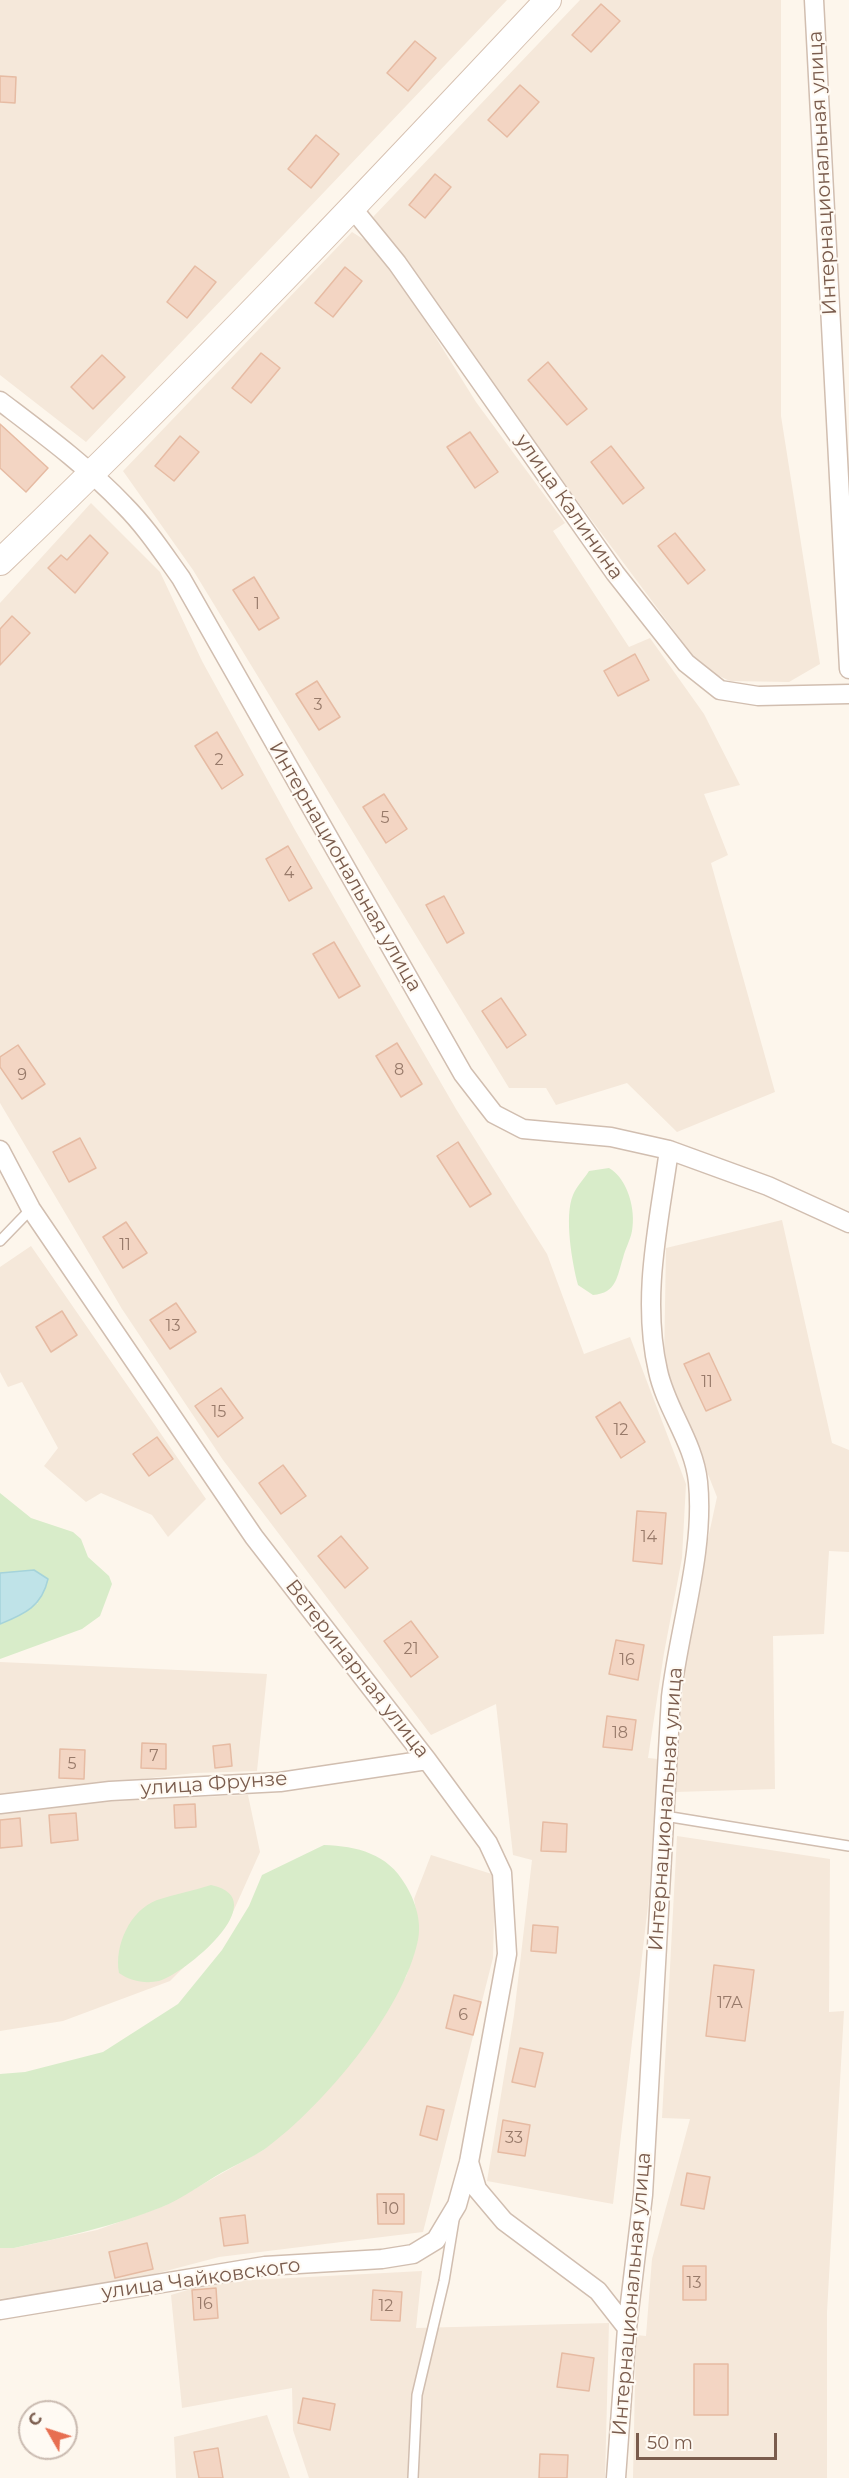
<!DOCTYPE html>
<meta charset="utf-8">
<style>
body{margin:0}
#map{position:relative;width:849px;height:2478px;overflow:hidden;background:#fdf6ec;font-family:Montserrat,sans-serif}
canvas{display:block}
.north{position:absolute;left:18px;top:2400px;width:60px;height:60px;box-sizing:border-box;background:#fffaf3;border:2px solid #cabbb1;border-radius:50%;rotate:309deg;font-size:16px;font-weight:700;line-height:24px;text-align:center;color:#7a5c4d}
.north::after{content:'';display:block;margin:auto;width:21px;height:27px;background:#e76f51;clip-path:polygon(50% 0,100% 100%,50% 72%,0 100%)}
.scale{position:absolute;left:636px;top:2433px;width:141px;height:27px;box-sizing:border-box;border:3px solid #7a5c4d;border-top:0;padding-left:8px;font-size:18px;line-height:21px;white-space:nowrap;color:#7a5c4d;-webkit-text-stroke:4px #fffaf3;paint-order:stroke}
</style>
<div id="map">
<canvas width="849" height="2478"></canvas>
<div class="north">С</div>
<div class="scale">50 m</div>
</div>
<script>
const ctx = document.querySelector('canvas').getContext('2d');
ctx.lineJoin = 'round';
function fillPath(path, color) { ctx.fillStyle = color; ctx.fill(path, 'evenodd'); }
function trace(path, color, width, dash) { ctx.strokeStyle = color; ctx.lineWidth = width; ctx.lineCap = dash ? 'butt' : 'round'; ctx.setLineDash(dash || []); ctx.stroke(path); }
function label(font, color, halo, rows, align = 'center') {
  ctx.font = font + ' Montserrat,sans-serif'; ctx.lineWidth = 4.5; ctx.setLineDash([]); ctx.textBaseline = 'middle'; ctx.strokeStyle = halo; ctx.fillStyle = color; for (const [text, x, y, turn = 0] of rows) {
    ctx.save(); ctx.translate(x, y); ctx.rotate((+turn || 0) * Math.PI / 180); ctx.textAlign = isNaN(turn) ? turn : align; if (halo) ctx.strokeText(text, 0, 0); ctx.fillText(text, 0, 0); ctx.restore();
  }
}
const residential = new Path2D(`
 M 0,0 L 507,0 L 86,442 L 0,375 Z
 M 580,0 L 781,0 L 781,416 L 820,664 L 789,682 L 730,681 L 702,668 L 581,506 L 373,217 Z
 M 352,232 L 371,244 L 398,277 L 476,402 L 565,523 L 553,531 L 629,647 L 650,638 L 704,714 L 740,785 L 704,794 L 728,855 L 711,863 L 775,1092 L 677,1132 L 627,1083 L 556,1105 L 546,1088 L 509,1088 L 193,570 L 123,471 Z
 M 91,503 L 160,572 L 202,661 L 295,830 L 456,1109 L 547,1254 L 584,1354 L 630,1337 L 686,1484 L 682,1558 L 664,1653 L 648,1758 L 658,1759 L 649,1897 L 613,2204 L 487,2181 L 514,2015 L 532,1860 L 513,1855 L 496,1704 L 431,1735 L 223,1460 L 122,1309 L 0,1103 L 0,603 Z
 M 782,1220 L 832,1443 L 849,1450 L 849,1552 L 829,1551 L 824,1634 L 773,1636 L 775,1789 L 675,1792 L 687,1636 L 717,1497 L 664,1363 L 666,1248 Z
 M 31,1246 L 206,1499 L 168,1537 L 152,1515 L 101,1493 L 86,1502 L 44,1466 L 58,1448 L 22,1382 L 8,1387 L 0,1372 L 0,1267 Z
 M 0,1662 L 267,1674 L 257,1771 L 195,1773 L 0,1795 Z
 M 248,1795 L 260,1852 L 228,1923 L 170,1981 L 63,2021 L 0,2031 L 0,1811 L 104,1801 Z
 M 677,1836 L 830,1859 L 829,2012 L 844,2011 L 827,2312 L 827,2478 L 633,2478 L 636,2335 L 646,2336 L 652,2259 L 690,2119 L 662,2118 Z
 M 431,1855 L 495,1875 L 493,1958 L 423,2232 L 219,2257 L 147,2276 L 0,2299 L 0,2248 L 14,2248 L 97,2230 L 164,2206 L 265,2149 L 406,1977 L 418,1939 L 418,1921 L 414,1899 Z
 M 422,2271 L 416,2328 L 609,2323 L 605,2478 L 309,2478 L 293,2430 L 292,2388 L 182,2408 L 171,2295 L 214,2282 Z
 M 267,2415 L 290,2478 L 176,2478 L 174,2437 Z`);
const green = new Path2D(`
 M 609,1168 C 628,1179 636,1210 632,1231 C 630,1241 625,1249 623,1258 C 617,1276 617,1293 593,1295 L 578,1285 C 572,1263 564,1216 573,1195 C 576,1187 584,1179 589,1171 Z
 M 0,1493 L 31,1518 L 73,1532 L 81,1539 L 88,1557 L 109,1576 L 112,1584 L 100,1616 L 82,1629 L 0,1659 L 0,1624 L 38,1603 L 0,1573 Z
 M 324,1845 C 357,1846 388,1854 405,1884 C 415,1900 422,1921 418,1940 C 403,2012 323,2106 265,2149 C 251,2158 235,2165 221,2173 C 202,2184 183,2198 162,2207 C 114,2226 65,2237 14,2248 L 0,2248 L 0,2074 L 25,2072 L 103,2052 L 178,2004 L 222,1950 L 249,1906 L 262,1875 Z
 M 211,1885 C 277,1899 183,1975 159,1981 C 145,1984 130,1981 119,1973 C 114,1946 130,1910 157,1900 C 175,1894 193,1891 211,1885 Z`);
const water = new Path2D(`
 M 34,1570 L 48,1579 C 42,1606 25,1614 0,1624 L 0,1573 Z`);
const building = new Path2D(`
 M 601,4 L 620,21 L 591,52 L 572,35 Z
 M 415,41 L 436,58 L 408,91 L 387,73 Z
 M 0,76 L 16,77 L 15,103 L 0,102 Z
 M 520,85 L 539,102 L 507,137 L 488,120 Z
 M 316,135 L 339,154 L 311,188 L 288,169 Z
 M 435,174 L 451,187 L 425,218 L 409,205 Z
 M 195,266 L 216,282 L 187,318 L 167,302 Z
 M 345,267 L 362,281 L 333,317 L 315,303 Z
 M 261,353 L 280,368 L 251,403 L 232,388 Z
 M 102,355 L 125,377 L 93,409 L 71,387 Z
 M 548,362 L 587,409 L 567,425 L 528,380 Z
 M 0,424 L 48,468 L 26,492 L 0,468 Z
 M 470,432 L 498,472 L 475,488 L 447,447 Z
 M 180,436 L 199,452 L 174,481 L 155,466 Z
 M 611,446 L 644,488 L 623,504 L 591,462 Z
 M 675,533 L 705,570 L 688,584 L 658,546 Z
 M 90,535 L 108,553 L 75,593 L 48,568 L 61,555 L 67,560 Z
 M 254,577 L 279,618 L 259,630 L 233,590 Z
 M 12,616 L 30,633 L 0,665 L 0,629 Z
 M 635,654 L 649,680 L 618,696 L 604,671 Z
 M 317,681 L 340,717 L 319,730 L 296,694 Z
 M 217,732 L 243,775 L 222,789 L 195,746 Z
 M 384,794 L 407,829 L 386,843 L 363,807 Z
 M 288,846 L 312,888 L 289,901 L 266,859 Z
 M 444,896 L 464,933 L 447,943 L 426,905 Z
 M 334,942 L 360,986 L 339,998 L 313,954 Z
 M 501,998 L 526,1035 L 507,1048 L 482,1011 Z
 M 397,1043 L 422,1084 L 401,1097 L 376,1056 Z
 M 18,1045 L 45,1084 L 22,1099 L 0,1067 L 0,1057 Z
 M 80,1138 L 96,1168 L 69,1182 L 53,1152 Z
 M 458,1142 L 491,1194 L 470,1207 L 437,1156 Z
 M 126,1222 L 147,1253 L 123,1268 L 103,1237 Z
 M 176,1303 L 196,1332 L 170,1349 L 150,1320 Z
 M 62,1311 L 77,1335 L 51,1352 L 36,1327 Z
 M 709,1353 L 731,1400 L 706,1411 L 684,1364 Z
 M 221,1388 L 243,1418 L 218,1437 L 195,1406 Z
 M 620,1402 L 645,1442 L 621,1458 L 596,1417 Z
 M 157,1437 L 173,1459 L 149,1476 L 133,1454 Z
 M 283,1465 L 306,1496 L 281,1514 L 259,1483 Z
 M 637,1511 L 666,1513 L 662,1564 L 633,1561 Z
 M 341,1536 L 368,1568 L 345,1588 L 318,1556 Z
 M 411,1621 L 438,1657 L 411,1677 L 384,1641 Z
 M 616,1640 L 644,1645 L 638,1680 L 609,1674 Z
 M 607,1716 L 636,1720 L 632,1750 L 603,1747 Z
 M 142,1743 L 166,1744 L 166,1769 L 141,1768 Z
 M 230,1744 L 232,1766 L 215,1768 L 213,1746 Z
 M 60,1749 L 85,1750 L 84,1779 L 59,1778 Z
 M 195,1804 L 196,1827 L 175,1828 L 174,1805 Z
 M 76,1813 L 78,1840 L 51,1843 L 49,1815 Z
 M 20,1818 L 22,1846 L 0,1848 L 0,1820 Z
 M 543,1822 L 567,1824 L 566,1852 L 541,1851 Z
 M 533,1925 L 558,1927 L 556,1953 L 531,1951 Z
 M 714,1965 L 754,1970 L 745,2041 L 706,2036 Z
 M 454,1995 L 481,2002 L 473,2035 L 446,2028 Z
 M 520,2048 L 543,2053 L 535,2087 L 512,2082 Z
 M 427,2106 L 444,2110 L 437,2140 L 420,2135 Z
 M 503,2120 L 530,2125 L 525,2156 L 498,2152 Z
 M 687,2173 L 710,2177 L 704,2209 L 681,2205 Z
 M 377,2194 L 404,2194 L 404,2224 L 378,2224 Z
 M 245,2215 L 248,2243 L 224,2246 L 220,2218 Z
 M 147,2243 L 153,2269 L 115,2278 L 109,2252 Z
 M 683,2266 L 706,2266 L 706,2300 L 683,2300 Z
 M 216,2288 L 218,2318 L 194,2320 L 192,2290 Z
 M 373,2290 L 402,2292 L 400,2321 L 371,2320 Z
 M 562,2353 L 594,2358 L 589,2391 L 557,2387 Z
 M 694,2364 L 728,2364 L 728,2415 L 694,2415 Z
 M 303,2398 L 335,2404 L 330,2430 L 298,2423 Z
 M 218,2448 L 223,2478 L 199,2478 L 194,2452 Z
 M 540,2454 L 568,2455 L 567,2478 L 539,2478 Z`);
const lane = new Path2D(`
 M 0,1241 L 31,1209
 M 665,1816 L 849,1846
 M 413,2478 L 417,2395 L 444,2281 L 454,2220`);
const street = new Path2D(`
 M 814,0 L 849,669
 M 353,209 L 397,263 L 615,573 L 686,663 L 720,690 L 758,696 L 849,694
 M 0,401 C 42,433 87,466 124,505 C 146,527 163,553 181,578 L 463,1074 L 494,1114 L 523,1129 L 611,1137 L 669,1150 L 768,1186 L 849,1223
 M 0,1150 L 31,1209 L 254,1537 L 427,1760 L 488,1843 L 502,1873 L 507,1954 L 469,2162 L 457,2205 L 436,2240 L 413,2254 L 382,2259 L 265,2266 L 0,2310
 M 0,1804 L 110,1791 L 280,1782 L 427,1760
 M 469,2162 L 477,2189 L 504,2221 L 598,2291 L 627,2328
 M 616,2478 L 627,2328 L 643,2195 L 671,1697 C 679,1628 705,1551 698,1482 C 694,1442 666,1409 658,1371 C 641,1297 659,1223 669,1150`);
const secondary = new Path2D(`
 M 0,562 C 189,382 369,191 548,0`);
const numberNames = [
 ["1",257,604],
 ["3",318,705],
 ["2",219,760],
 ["5",385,818],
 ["4",289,873],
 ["8",399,1070],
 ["9",22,1075],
 ["11",125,1245],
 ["13",173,1326],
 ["11",707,1382],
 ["15",219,1412],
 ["12",621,1430],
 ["14",649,1537],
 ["21",411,1649],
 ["16",627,1660],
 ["18",620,1733],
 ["7",154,1756],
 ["5",72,1764],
 ["17А",730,2003],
 ["6",463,2015],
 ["33",514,2138],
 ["10",391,2209],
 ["13",694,2283],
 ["16",205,2304],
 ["12",386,2306]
];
const streetNames = [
 ["Интернациональная улица",823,173,-93],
 ["улица Калинина",569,507,55],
 ["Интернациональная улица",345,867,60],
 ["Ветеринарная улица",357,1669,52],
 ["улица Фрунзе",214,1784,-4],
 ["Интернациональная улица",666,1809,-86],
 ["улица Чайковского",201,2279,-8],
 ["Интернациональная улица",632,2294,-85]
];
fillPath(residential, '#f5e8da');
fillPath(green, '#d8ecc9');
fillPath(water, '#bfe3e8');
trace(water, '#a5d3da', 1.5);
fillPath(building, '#f3d5c3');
trace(building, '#e6bba3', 1.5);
trace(lane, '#d1beb0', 12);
trace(street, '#d1beb0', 21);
trace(secondary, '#d6c0b0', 28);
trace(lane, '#fff', 9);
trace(street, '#fff', 18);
trace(secondary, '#fff', 26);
label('16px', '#987a6a', null, numberNames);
label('20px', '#7a5c4d', '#fffaf3', streetNames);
</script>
